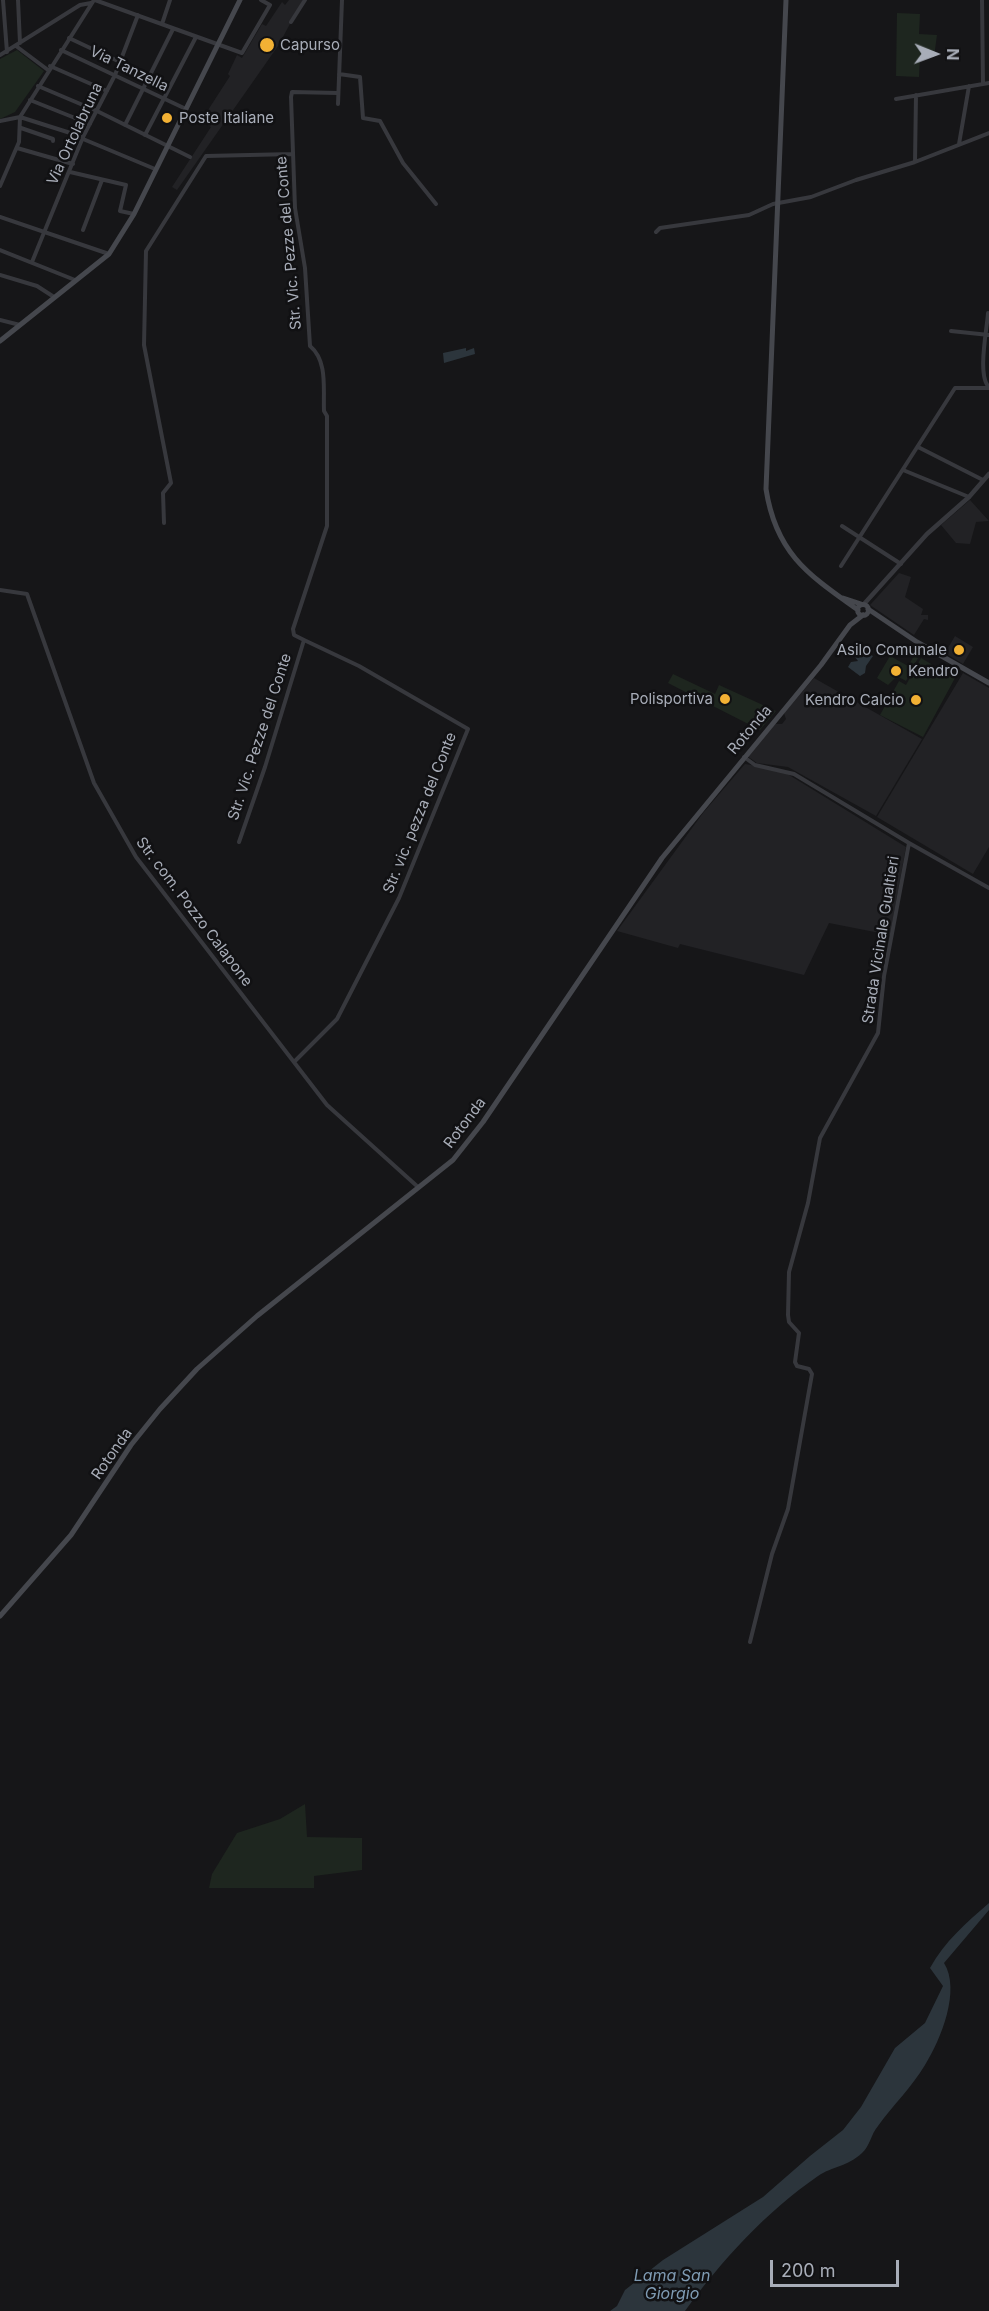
<!DOCTYPE html>
<style>
body{margin:0}
#map{position:relative;width:989px;height:2311px;overflow:hidden;background:#161618;font-family:Inter,sans-serif}
canvas{display:block}
.north{position:absolute;left:905px;top:24px;width:60px;height:60px;-webkit-text-stroke:4px #111113;paint-order:stroke;rotate:91deg;font-size:16px;font-weight:700;line-height:24px;text-align:center;color:#a8adb8}
.north::after{content:'';display:block;margin:auto;width:21px;height:27px;background:#a8adb8;clip-path:polygon(50% 0,100% 100%,50% 72%,0 100%)}
.scale{position:absolute;left:770px;top:2260px;width:129px;height:27px;box-sizing:border-box;border:3px solid #a8adb8;border-top:0;padding-left:8px;font-size:18px;line-height:21px;white-space:nowrap;color:#a8adb8;-webkit-text-stroke:4px #111113;paint-order:stroke}
</style>
<div id="map">
<canvas width="989" height="2311"></canvas>
<div class="north">N</div>
<div class="scale">200 m</div>
</div>
<script>
const ctx = document.querySelector('canvas').getContext('2d');
ctx.lineJoin = 'round';
function fillPath(path, color) { ctx.fillStyle = color; ctx.fill(path, 'evenodd'); }
function trace(path, color, width, dash) { ctx.strokeStyle = color; ctx.lineWidth = width; ctx.lineCap = dash ? 'butt' : 'round'; ctx.setLineDash(dash || []); ctx.stroke(path); }
function label(font, color, halo, rows, align = 'center') {
  ctx.font = font + ' Inter,sans-serif'; ctx.lineWidth = 5; ctx.setLineDash([]); ctx.textBaseline = 'middle'; ctx.strokeStyle = halo; ctx.fillStyle = color; for (const [text, x, y, turn = 0] of rows) {
    ctx.save(); ctx.translate(x, y); ctx.rotate((+turn || 0) * Math.PI / 180); ctx.textAlign = isNaN(turn) ? turn : align; if (halo) ctx.strokeText(text, 0, 0); ctx.fillText(text, 0, 0); ctx.restore();
  }
}
const built = new Path2D(`
 M 289,0 L 303,0 L 278,46 L 177,190 L 172,187 L 211,127 L 201,121 L 230,76 L 228,74 L 237,55 L 242,58 L 262,24 L 266,26 L 282,2 L 285,5 Z
 M 970,500 L 989,521 L 976,522 L 970,544 L 956,543 L 941,525 Z
 M 899,573 L 911,577 L 905,597 L 923,609 L 921,615 L 928,615 L 928,620 L 924,619 L 914,635 L 870,605 Z
 M 955,636 L 973,647 L 963,664 L 945,653 Z
 M 963,673 L 989,688 L 989,847 L 973,874 L 877,817 Z
 M 814,678 L 922,739 L 876,816 L 788,767 L 757,763 L 747,756 L 775,724 L 782,724 L 786,719 L 784,713 Z
 M 745,764 L 781,770 L 906,847 L 890,935 L 829,923 L 804,975 L 680,944 L 678,948 L 617,931 L 703,813 Z`);
const green = new Path2D(`
 M 897,13 L 920,14 L 919,34 L 937,35 L 934,57 L 920,57 L 919,77 L 896,76 Z
 M 17,50 L 44,71 L 15,112 L 0,119 L 0,59 Z
 M 890,656 L 908,666 L 914,656 L 918,658 L 906,681 L 897,676 L 888,685 L 877,678 Z
 M 921,658 L 955,678 L 923,737 L 880,715 L 899,681 L 906,685 Z
 M 673,674 L 715,694 L 719,685 L 776,711 L 760,730 L 668,683 Z
 M 305,1804 L 307,1837 L 362,1838 L 362,1870 L 314,1876 L 314,1888 L 209,1888 L 212,1874 L 237,1833 L 280,1819 Z`);
const water = new Path2D(`
 M 466,348 L 466,351 L 474,348 L 475,354 L 444,363 L 443,353 Z
 M 862,650 L 873,656 L 866,666 L 865,673 L 860,676 L 848,667 L 851,662 L 858,661 L 855,657 L 859,658 Z
 M 989,1903 L 989,1910 L 944,1963 C 961,1990 941,2039 925,2065 C 912,2087 893,2105 878,2126 C 871,2134 870,2146 862,2153 C 847,2167 833,2166 818,2176 C 766,2212 721,2261 685,2311 L 610,2311 L 617,2306 L 625,2290 L 663,2260 L 763,2197 L 810,2156 L 843,2130 L 861,2107 L 895,2048 L 925,2023 L 943,1986 L 930,1968 C 945,1941 966,1923 989,1903 Z`);
const minor = new Path2D(`
 M 3,0 L 7,52
 M 18,0 L 20,43
 M 95,0 L 242,53 L 270,5 L 261,0
 M 982,0 L 983,84
 M 291,22 L 305,0
 M 162,24 L 170,0
 M 69,38 L 120,62
 M 16,46 L 48,70
 M 61,50 L 186,109
 M 0,55 L 80,5 L 91,3
 M 50,66 L 107,91
 M 339,74 L 360,77 L 363,118 L 380,121 L 403,163 L 436,204
 M 38,86 L 97,111 L 190,157
 M 896,99 L 989,83
 M 30,100 L 90,124
 M 338,104 L 342,0
 M 20,117 L 94,0
 M 0,121 L 20,117 L 83,137
 M 125,125 L 173,29
 M 21,128 L 53,139 L 53,141
 M 145,135 L 196,37
 M 83,139 L 155,169
 M 959,144 L 969,86
 M 17,148 L 73,164
 M 915,162 L 916,95
 M 70,172 L 126,185 L 120,211 L 134,214
 M 0,186 L 19,142 L 20,117
 M 0,217 L 109,254
 M 83,230 L 102,180
 M 656,232 L 660,228 L 749,215 L 773,204 L 811,197 L 856,180 L 915,162 L 989,133
 M 0,250 L 75,280
 M 32,262 L 83,137 L 115,75 L 138,15
 M 0,275 L 37,286 L 54,297
 M 988,313 C 987,330 977,376 989,387
 M 0,320 L 20,325
 M 951,331 L 989,335
 M 918,447 L 983,480
 M 903,470 L 969,497
 M 164,523 L 163,493 L 171,483 L 144,345 L 146,251 L 206,156 L 293,154
 M 842,526 L 901,564
 M 841,566 L 955,388 L 989,388
 M 0,590 L 27,594 L 94,783 L 136,857 L 327,1105 L 418,1187
 M 744,757 L 755,765 L 794,774 L 909,843 L 884,976 L 878,1033 L 820,1138 L 808,1203 L 789,1272 L 788,1315 L 789,1322 L 799,1333 L 795,1362 L 797,1366 L 809,1369 L 812,1374 L 788,1509 L 772,1554 L 750,1642
 M 239,842 L 265,767 L 304,640 L 294,635 L 293,629 L 327,526 L 327,416 L 324,411 C 323,389 328,361 310,346 L 305,268 L 295,208 L 291,97 L 292,92 L 338,93
 M 909,843 L 989,888
 M 294,1062 L 337,1019 L 399,898 L 468,729 L 359,666 L 304,640`);
const tertiary = new Path2D(`
 M 864,604 L 927,534 L 969,497 L 989,474`);
const secondary = new Path2D(`
 M 786,0 L 766,489 C 776,554 809,575 858,610
 M 0,341 L 109,254 L 134,214 L 240,0
 M 843,598 L 861,604
 M857.5 610a5.5 5.5 0 1 1 11 0a5.5 5.5 0 1 1-11 0Z
 M 868,609 L 917,642 L 989,683
 M 0,1616 L 71,1535 L 131,1445 L 160,1409 L 197,1369 L 257,1316 L 453,1160 L 483,1122 L 662,858 L 821,665 L 850,625 L 863,615`);
const markers = [
 [267,45,8,"#f2b134"],
 [167,118,6,"#f2b134"],
 [959,650,6,"#f2b134"],
 [896,671,6,"#f2b134"],
 [725,699,6,"#f2b134"],
 [916,700,6,"#f2b134"]
];
const poiNames = [
 ["Capurso",280,45],
 ["Poste Italiane",179,118],
 ["Asilo Comunale",947,650,"right"],
 ["Kendro",908,671],
 ["Polisportiva",713,699,"right"],
 ["Kendro Calcio",904,700,"right"]
];
const streetNames = [
 ["Via Tanzella",129,69,26],
 ["Via Ortolabruna",75,134,-65],
 ["Str. Vic. Pezze del Conte",289,243,-95],
 ["Rotonda",750,730,-50],
 ["Str. Vic. Pezze del Conte",260,737,-72],
 ["Str. vic. pezza del Conte",420,813,-68],
 ["Str. com. Pozzo Calapone",194,912,53],
 ["Strada Vicinale Gualtieri",881,940,-81],
 ["Rotonda",465,1123,-53],
 ["Rotonda",112,1454,-55]
];
const waterNames = [
 ["Lama San",672,2276],
 ["Giorgio",672,2294]
];
fillPath(built, '#222225');
fillPath(green, '#1e261f');
fillPath(water, '#2c353c');
trace(minor, '#37383d', 4);
trace(tertiary, '#37383d', 4.5);
trace(secondary, '#45474d', 5);
for (const [x, y, r, color] of markers) { const dot = new Path2D(); dot.arc(x, y, r, 0, 2 * Math.PI); ctx.fillStyle = color; ctx.fill(dot); trace(dot, '#111113', 2); }
label('15px', '#a8adb8', '#111113', poiNames, 'left');
label('15px', '#a8adb8', '#111113', streetNames);
label('italic 16px', '#7f9bb3', '#111113', waterNames);
</script>
